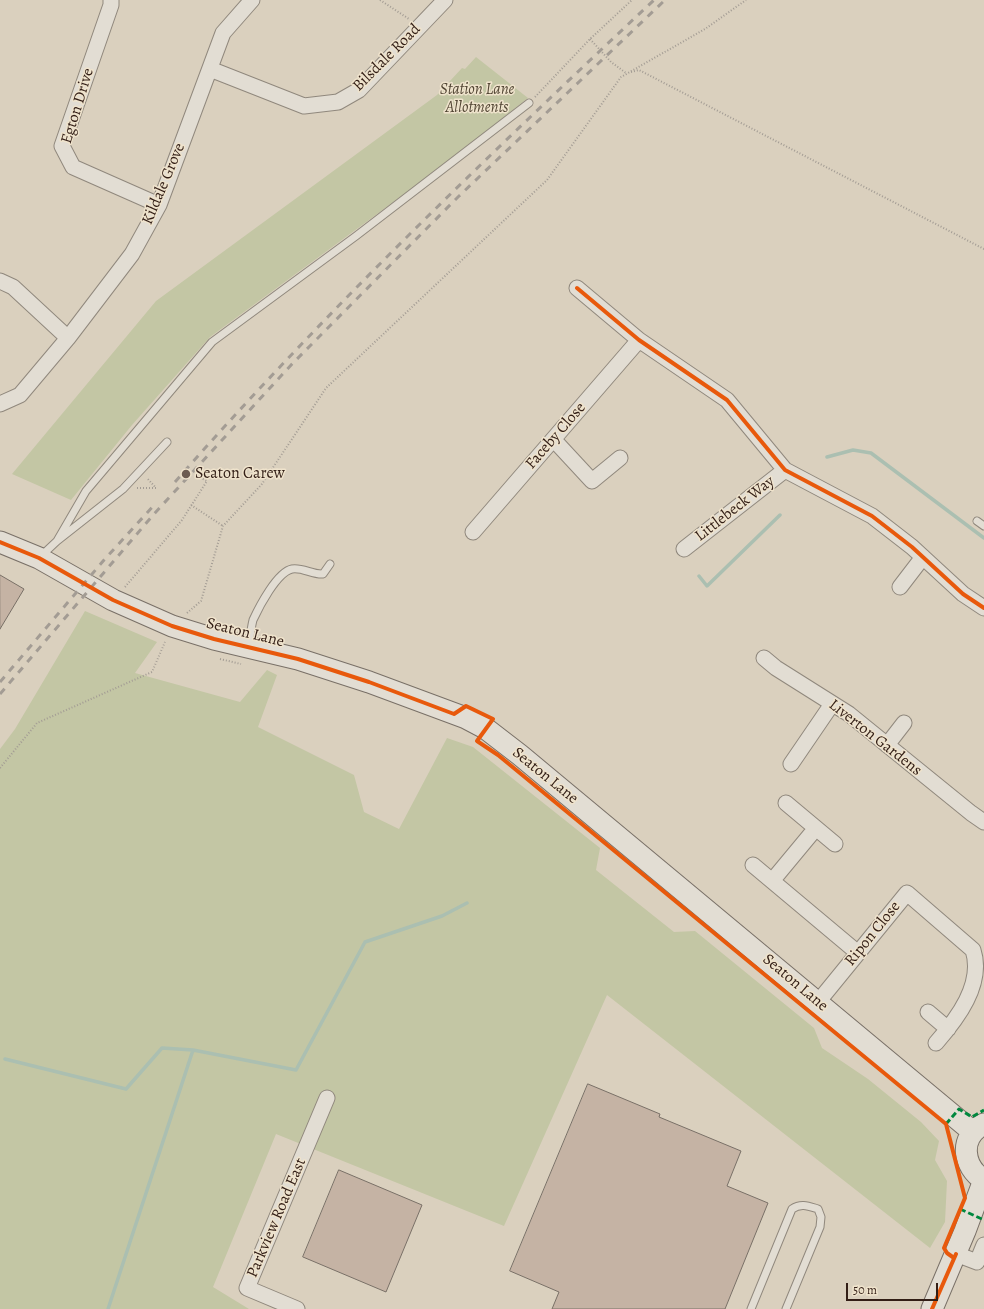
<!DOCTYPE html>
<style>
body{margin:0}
#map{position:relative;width:984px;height:1309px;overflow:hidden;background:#dad0be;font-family:Alegreya,serif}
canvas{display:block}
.scale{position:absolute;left:846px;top:1283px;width:92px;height:18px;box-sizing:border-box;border:2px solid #321e16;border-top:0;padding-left:5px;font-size:12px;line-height:14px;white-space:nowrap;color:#321e16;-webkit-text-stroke:3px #efe3cc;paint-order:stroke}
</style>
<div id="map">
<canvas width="984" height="1309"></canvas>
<div class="scale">50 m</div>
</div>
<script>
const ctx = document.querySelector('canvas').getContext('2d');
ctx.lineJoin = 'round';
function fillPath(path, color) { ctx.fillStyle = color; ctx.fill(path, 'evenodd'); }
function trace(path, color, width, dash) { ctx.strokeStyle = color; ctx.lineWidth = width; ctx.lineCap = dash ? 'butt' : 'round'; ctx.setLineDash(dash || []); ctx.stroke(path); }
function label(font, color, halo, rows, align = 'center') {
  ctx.font = font + ' Alegreya,serif'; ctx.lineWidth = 3; ctx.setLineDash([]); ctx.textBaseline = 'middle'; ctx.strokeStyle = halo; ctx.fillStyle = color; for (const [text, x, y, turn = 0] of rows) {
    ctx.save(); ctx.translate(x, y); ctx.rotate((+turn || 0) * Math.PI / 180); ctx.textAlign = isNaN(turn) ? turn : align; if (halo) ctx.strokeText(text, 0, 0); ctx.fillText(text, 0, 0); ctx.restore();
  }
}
const green = new Path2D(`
 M 476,57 L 528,98 L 445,164 L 210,337 L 132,425 L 71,500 L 12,474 L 156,301 L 437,95 L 462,68 L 465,69 Z
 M 85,611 L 157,642 L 135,673 L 240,702 L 267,670 L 277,675 L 258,727 L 354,775 L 364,812 L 399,829 L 447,738 L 473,747 L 600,848 L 596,870 L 674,932 L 695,931 L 814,1028 L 822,1048 L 868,1079 L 921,1122 L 939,1141 L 935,1160 L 947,1181 L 945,1222 L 930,1248 L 607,995 L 504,1226 L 276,1134 L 213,1287 L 249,1309 L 0,1309 L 0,749 L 15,729 Z`);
const stream = new Path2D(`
 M 827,457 L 853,450 L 871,453 L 984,538
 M 699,576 L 707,586 L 780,515
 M 193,1050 L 296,1070 L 365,942 L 442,916 L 467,903
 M 5,1059 L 126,1089 L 162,1048 L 193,1050 L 108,1309`);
const building = new Path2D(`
 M 0,575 L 24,589 L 0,629 Z
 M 588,1084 L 660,1114 L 659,1117 L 741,1151 L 727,1186 L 768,1203 L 725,1309 L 552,1309 L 559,1292 L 510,1271 Z
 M 339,1170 L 422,1205 L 386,1292 L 303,1257 Z`);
const path = new Path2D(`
 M 380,0 L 409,19
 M 590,39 L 611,62 L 626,73
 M 631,72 L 639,70 L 984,249
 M 535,97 L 590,39 L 632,0
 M 137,488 L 156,488 L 147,478
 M 191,505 L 223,526
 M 125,587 L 182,520 L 207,481 L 199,477
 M 187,613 L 201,601 L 223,526 L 262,484 L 326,388 L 547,180 L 621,77 L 705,29 L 746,0
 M 220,659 L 241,664
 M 0,768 L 37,723 L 152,672 L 165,642`);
const service = new Path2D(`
 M 977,521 L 984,526
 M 57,541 L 86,491 L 212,342 L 356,236 L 529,103
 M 40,557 L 57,541 L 123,489 L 167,442
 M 249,645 C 250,637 251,628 253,620 C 259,607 277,572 292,569 C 302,567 313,575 323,574 L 330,564
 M 751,1309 L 792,1209 C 801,1203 808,1206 818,1209 L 821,1217 L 820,1227 L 786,1309`);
const minor = new Path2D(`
 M 111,0 L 111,5 L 62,146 L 73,167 L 159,205
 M 210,69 L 304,106 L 338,102 L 359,90 L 445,0
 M 0,281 L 13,287 L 68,338
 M 577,288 L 639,340 L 727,400 L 785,470 L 872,516 L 912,547 L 963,594 L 984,608
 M 0,404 L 20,395 L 68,338 L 132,254 L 159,205 L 223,33 L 252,0
 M 554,440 L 592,481 L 620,458
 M 473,532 L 639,340
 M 684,549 L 785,470
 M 900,587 L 923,557
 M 764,658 L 776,668 L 849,714 L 971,813 L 984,822
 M 887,745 L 904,723
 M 791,764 L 832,704
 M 786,803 L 835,844
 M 753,865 L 858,953
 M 772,881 L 816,828
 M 818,1002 L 907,893 L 973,950 C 984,984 957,1019 936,1043
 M 928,1012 L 948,1029
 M 956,1254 L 977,1262 L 984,1245
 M 297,1309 L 247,1288 L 327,1098`);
const secondary = new Path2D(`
 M 0,542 L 39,558 L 113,600 L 172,626 L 214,639 L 298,659 L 369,682 L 466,718 L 485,728 L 520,755 L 973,1132
 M 984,1124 C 958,1137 963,1167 984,1180
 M 932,1309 L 965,1231 L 984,1180`);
const rail = new Path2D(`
 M 175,482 C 324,312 489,155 654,0
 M 0,682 L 104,560 L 156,503
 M 0,694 L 154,514 L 292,364 L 458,197 L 665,0`);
const quiet = new Path2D(`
 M 946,1124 L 959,1109 L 972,1117 L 984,1110
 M 960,1209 L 984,1220`);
const cycleway = new Path2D(`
 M 577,288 L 639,340 L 727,400 L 785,470 L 872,516 L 912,547 L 963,594 L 984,608
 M 0,542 L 39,558 L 113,600 L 172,626 L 214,639 L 298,659 L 369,682 L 454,714
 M 454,714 L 466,706 L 493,719 L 477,741 L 498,755 L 946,1124 L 965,1198 L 944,1248 L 947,1253 L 954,1258
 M 932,1309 L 956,1254`);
const markers = [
 [186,474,5,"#6d5c51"]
];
const streetNames = [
 ["Bilsdale Road",387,58,-45],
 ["Egton Drive",78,106,-73],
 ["Kildale Grove",164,184,-67],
 ["Faceby Close",556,436,-49],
 ["Littlebeck Way",735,509,-38],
 ["Seaton Lane",245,633,14],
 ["Liverton Gardens",875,738,38],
 ["Seaton Lane",545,776,39],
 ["Ripon Close",873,934,-51],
 ["Seaton Lane",795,983,40],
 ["Parkview Road East",277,1218,-67]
];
const parkNames = [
 ["Station Lane",477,90],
 ["Allotments",477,108]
];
const poiNames = [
 ["Seaton Carew",195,474]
];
fillPath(green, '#c3c6a4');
trace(stream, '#abbfb1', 3.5);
fillPath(building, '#c5b3a4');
trace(building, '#797067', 1);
trace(service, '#90887d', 9);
trace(minor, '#90887d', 17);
trace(secondary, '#797067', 23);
trace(path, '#a39c94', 2, [1, 2]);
trace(service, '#e2ddd3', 7);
trace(minor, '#e2ddd3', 15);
trace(secondary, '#e2ddd3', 21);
trace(rail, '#a39c94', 3, [7, 7]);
trace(quiet, '#00873e', 3, [6, 3]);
trace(cycleway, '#e8590c', 4);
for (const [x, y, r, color] of markers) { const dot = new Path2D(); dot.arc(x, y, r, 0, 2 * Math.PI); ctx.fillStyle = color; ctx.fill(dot); trace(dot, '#efe3cc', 1.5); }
label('16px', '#321e16', '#efe3cc', streetNames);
label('italic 16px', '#524634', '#efe3cc', parkNames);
label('16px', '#321e16', '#efe3cc', poiNames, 'left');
</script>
